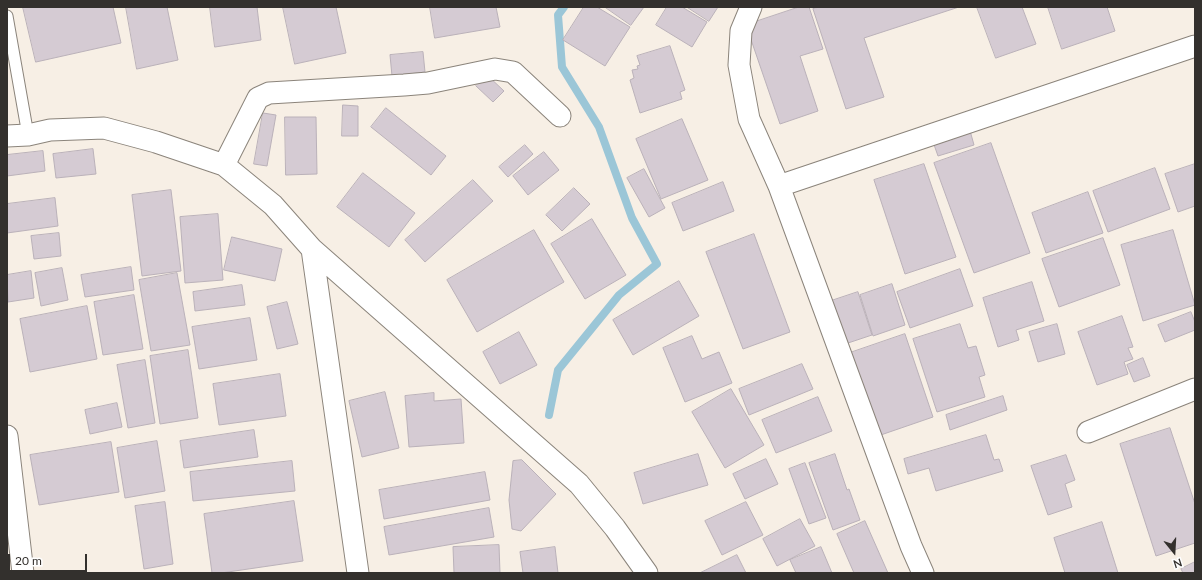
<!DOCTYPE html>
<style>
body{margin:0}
#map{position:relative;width:1202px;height:580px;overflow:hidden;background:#f7efe5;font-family:Lato,sans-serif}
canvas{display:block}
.frame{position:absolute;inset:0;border:8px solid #33302d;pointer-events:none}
.north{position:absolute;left:1154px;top:532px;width:40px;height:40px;-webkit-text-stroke:3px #fefefe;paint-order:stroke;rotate:162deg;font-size:11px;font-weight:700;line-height:16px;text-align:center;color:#33302d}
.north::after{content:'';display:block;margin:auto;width:14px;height:18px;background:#33302d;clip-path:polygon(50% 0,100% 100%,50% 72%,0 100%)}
.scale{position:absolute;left:8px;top:554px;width:79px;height:18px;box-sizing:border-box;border:2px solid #33302d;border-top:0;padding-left:5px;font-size:12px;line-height:14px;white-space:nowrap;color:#33302d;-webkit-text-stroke:3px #fefefe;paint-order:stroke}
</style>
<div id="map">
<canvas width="1202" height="580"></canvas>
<div class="frame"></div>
<div class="north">N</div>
<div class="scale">20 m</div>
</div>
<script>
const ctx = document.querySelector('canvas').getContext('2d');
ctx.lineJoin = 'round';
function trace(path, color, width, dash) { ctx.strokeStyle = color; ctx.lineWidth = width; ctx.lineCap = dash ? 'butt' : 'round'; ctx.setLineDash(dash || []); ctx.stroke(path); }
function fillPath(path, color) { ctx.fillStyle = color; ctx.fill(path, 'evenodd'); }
const stream = new Path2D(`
 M 549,415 L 558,370 L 619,295 L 657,264 L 632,218 L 599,127 L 562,67 L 558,15 L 564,7`);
const building = new Path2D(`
 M 23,7 L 113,7 L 121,43 L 36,62 Z
 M 126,7 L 167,7 L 178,60 L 137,69 Z
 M 210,7 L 257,7 L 261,40 L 215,47 Z
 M 283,7 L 336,7 L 346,53 L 295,64 Z
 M 430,7 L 496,7 L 500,27 L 435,38 Z
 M 584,7 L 597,7 L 630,27 L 605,66 L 563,40 Z
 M 605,7 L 644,7 L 631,25 Z
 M 667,7 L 682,7 L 707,22 L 692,47 L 656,25 Z
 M 687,7 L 718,7 L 709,21 Z
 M 799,7 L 809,7 L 823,49 L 800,56 L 818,111 L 780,124 L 746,25 Z
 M 819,7 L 959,7 L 864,38 L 884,97 L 846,109 L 813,9 Z
 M 977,7 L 1022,7 L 1036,44 L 996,58 Z
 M 1048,7 L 1107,7 L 1115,31 L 1062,49 Z
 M 670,46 L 685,90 L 680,92 L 682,99 L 640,113 L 630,80 L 634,78 L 632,70 L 638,69 L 637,66 L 640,65 L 637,56 Z
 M 423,52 L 425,72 L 392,76 L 390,55 Z
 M 487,75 L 504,91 L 493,102 L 476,86 Z
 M 343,105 L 358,106 L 358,136 L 342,136 Z
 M 386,108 L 446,156 L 431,175 L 371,127 Z
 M 263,113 L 276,115 L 267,166 L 254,164 Z
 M 285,117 L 316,117 L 317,174 L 286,175 Z
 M 682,119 L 708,180 L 661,199 L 636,139 Z
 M 969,127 L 974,145 L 938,156 L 932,139 Z
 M 991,143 L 1030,253 L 974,273 L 934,163 Z
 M 525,145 L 533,154 L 508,177 L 499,167 Z
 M 93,149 L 96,174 L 56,178 L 53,154 Z
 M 43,151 L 45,171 L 7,176 L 7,155 Z
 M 544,152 L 559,170 L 528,195 L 513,176 Z
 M 924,164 L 956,257 L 905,274 L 874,180 Z
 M 1195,164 L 1195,206 L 1178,212 L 1165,174 Z
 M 1155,168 L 1170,209 L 1108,232 L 1093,191 Z
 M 644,169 L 665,208 L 649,217 L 627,178 Z
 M 363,173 L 415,213 L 389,247 L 337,207 Z
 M 473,180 L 493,201 L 425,262 L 405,240 Z
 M 723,182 L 734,211 L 683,231 L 672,203 Z
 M 574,188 L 590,204 L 562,231 L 546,215 Z
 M 171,190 L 181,271 L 142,276 L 132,195 Z
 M 1088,192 L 1103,233 L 1046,253 L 1032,213 Z
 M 55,198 L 58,226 L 7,233 L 7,204 Z
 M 218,214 L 223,280 L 185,283 L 180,217 Z
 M 592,219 L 626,275 L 585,299 L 551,244 Z
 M 534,230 L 564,282 L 477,332 L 447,280 Z
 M 1173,230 L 1195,305 L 1143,321 L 1121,245 Z
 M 59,233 L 61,256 L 34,259 L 31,236 Z
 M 754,234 L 790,332 L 743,349 L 706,252 Z
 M 232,237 L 282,249 L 275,281 L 224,270 Z
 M 1103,238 L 1120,285 L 1059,307 L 1042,259 Z
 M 131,267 L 134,290 L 85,297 L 81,275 Z
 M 62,268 L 68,300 L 41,306 L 35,273 Z
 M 960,269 L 973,306 L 910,328 L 897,292 Z
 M 31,271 L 34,298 L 8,302 L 7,275 Z
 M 177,273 L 190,345 L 151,351 L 139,280 Z
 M 679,281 L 699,316 L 633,355 L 613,320 Z
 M 1032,282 L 1044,321 L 1016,330 L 1019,340 L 998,347 L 983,298 Z
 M 892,284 L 905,325 L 873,336 L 860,295 Z
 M 242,285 L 245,305 L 195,311 L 193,292 Z
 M 858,292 L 872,335 L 842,345 L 828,302 Z
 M 134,295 L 143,349 L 103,355 L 94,302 Z
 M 287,302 L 298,344 L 277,349 L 267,307 Z
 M 87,306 L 97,359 L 30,372 L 20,319 Z
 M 1191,312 L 1195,322 L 1195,330 L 1165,342 L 1158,325 Z
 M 1122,316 L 1133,347 L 1128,348 L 1133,359 L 1124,362 L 1128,374 L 1097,385 L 1078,332 Z
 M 250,318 L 257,360 L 199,369 L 192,327 Z
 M 960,324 L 968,348 L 976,346 L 985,375 L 979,377 L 985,397 L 937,412 L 913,339 Z
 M 1057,324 L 1065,354 L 1038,362 L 1029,332 Z
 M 519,332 L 537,365 L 500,384 L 483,352 Z
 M 905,334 L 933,417 L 872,438 L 844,355 Z
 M 692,336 L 702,359 L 719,352 L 732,383 L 685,402 L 663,348 Z
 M 188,350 L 198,418 L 160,424 L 150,356 Z
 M 1143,358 L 1150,376 L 1134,382 L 1127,365 Z
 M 145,360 L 155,423 L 128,428 L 117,365 Z
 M 802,364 L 813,389 L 749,415 L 739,389 Z
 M 280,374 L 286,416 L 219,425 L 213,384 Z
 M 731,389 L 764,445 L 725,468 L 692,412 Z
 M 385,392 L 399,448 L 362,457 L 349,401 Z
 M 434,393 L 434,401 L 461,399 L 464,443 L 409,447 L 405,396 Z
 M 1003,396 L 1007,410 L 950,430 L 946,415 Z
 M 818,397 L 832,431 L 776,453 L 762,420 Z
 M 117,403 L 122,427 L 90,434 L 85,410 Z
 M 1170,428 L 1195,504 L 1195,543 L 1156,556 L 1120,444 Z
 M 254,430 L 258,457 L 184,468 L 180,441 Z
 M 986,435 L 994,460 L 999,459 L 1003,471 L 936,491 L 929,468 L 908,474 L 904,459 Z
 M 157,441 L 165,491 L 125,498 L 117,448 Z
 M 111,442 L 119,492 L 39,505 L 30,455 Z
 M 698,454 L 708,485 L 643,504 L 634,473 Z
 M 835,454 L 847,490 L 849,489 L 860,520 L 833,530 L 809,463 Z
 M 1066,455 L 1075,480 L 1065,484 L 1072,507 L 1048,515 L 1031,466 Z
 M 766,459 L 778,484 L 745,499 L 733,474 Z
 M 522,460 L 556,494 L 521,531 L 512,529 L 509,500 L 513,461 Z
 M 292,461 L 295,491 L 193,501 L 190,472 Z
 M 805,463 L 826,518 L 809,524 L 789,469 Z
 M 485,472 L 490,500 L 384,519 L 379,490 Z
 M 294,501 L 303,561 L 221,573 L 212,573 L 204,514 Z
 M 165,502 L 173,564 L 144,569 L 135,506 Z
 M 746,502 L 763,535 L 722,555 L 705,521 Z
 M 489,508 L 494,537 L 389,555 L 384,527 Z
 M 800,519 L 815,546 L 777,566 L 763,539 Z
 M 865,521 L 888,573 L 854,573 L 837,534 Z
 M 1102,522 L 1118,573 L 1065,573 L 1054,538 Z
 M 499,545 L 500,573 L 454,573 L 453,547 Z
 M 555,547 L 558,573 L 523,573 L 520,552 Z
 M 821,547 L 832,573 L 796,573 L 790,560 Z
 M 737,555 L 746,573 L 700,573 Z
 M 1195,562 L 1195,573 L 1183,573 L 1181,569 Z`);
const service = new Path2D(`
 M 7,16 L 28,135`);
const minor = new Path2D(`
 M 751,7 L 741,31 L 739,65 L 749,119 L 779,186 L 911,546 L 923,573
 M 7,136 L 28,135 L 50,130 L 104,128 L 156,142 L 224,165 L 273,205 L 312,249 L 579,484 L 615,528 L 647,573
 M 224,165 L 258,98 L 269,93 L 404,85 L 428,83 L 495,69 L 513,72 L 560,116
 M 779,186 L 1195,46
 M 312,249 L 358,573
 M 1088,432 L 1195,389
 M 7,436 L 23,573`);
trace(stream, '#9bc6d7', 8);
fillPath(building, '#d5cbd3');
trace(building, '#bab1b9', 1);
trace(service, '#8b847b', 13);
trace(minor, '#8b847b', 23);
trace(service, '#fff', 11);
trace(minor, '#fff', 21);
</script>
